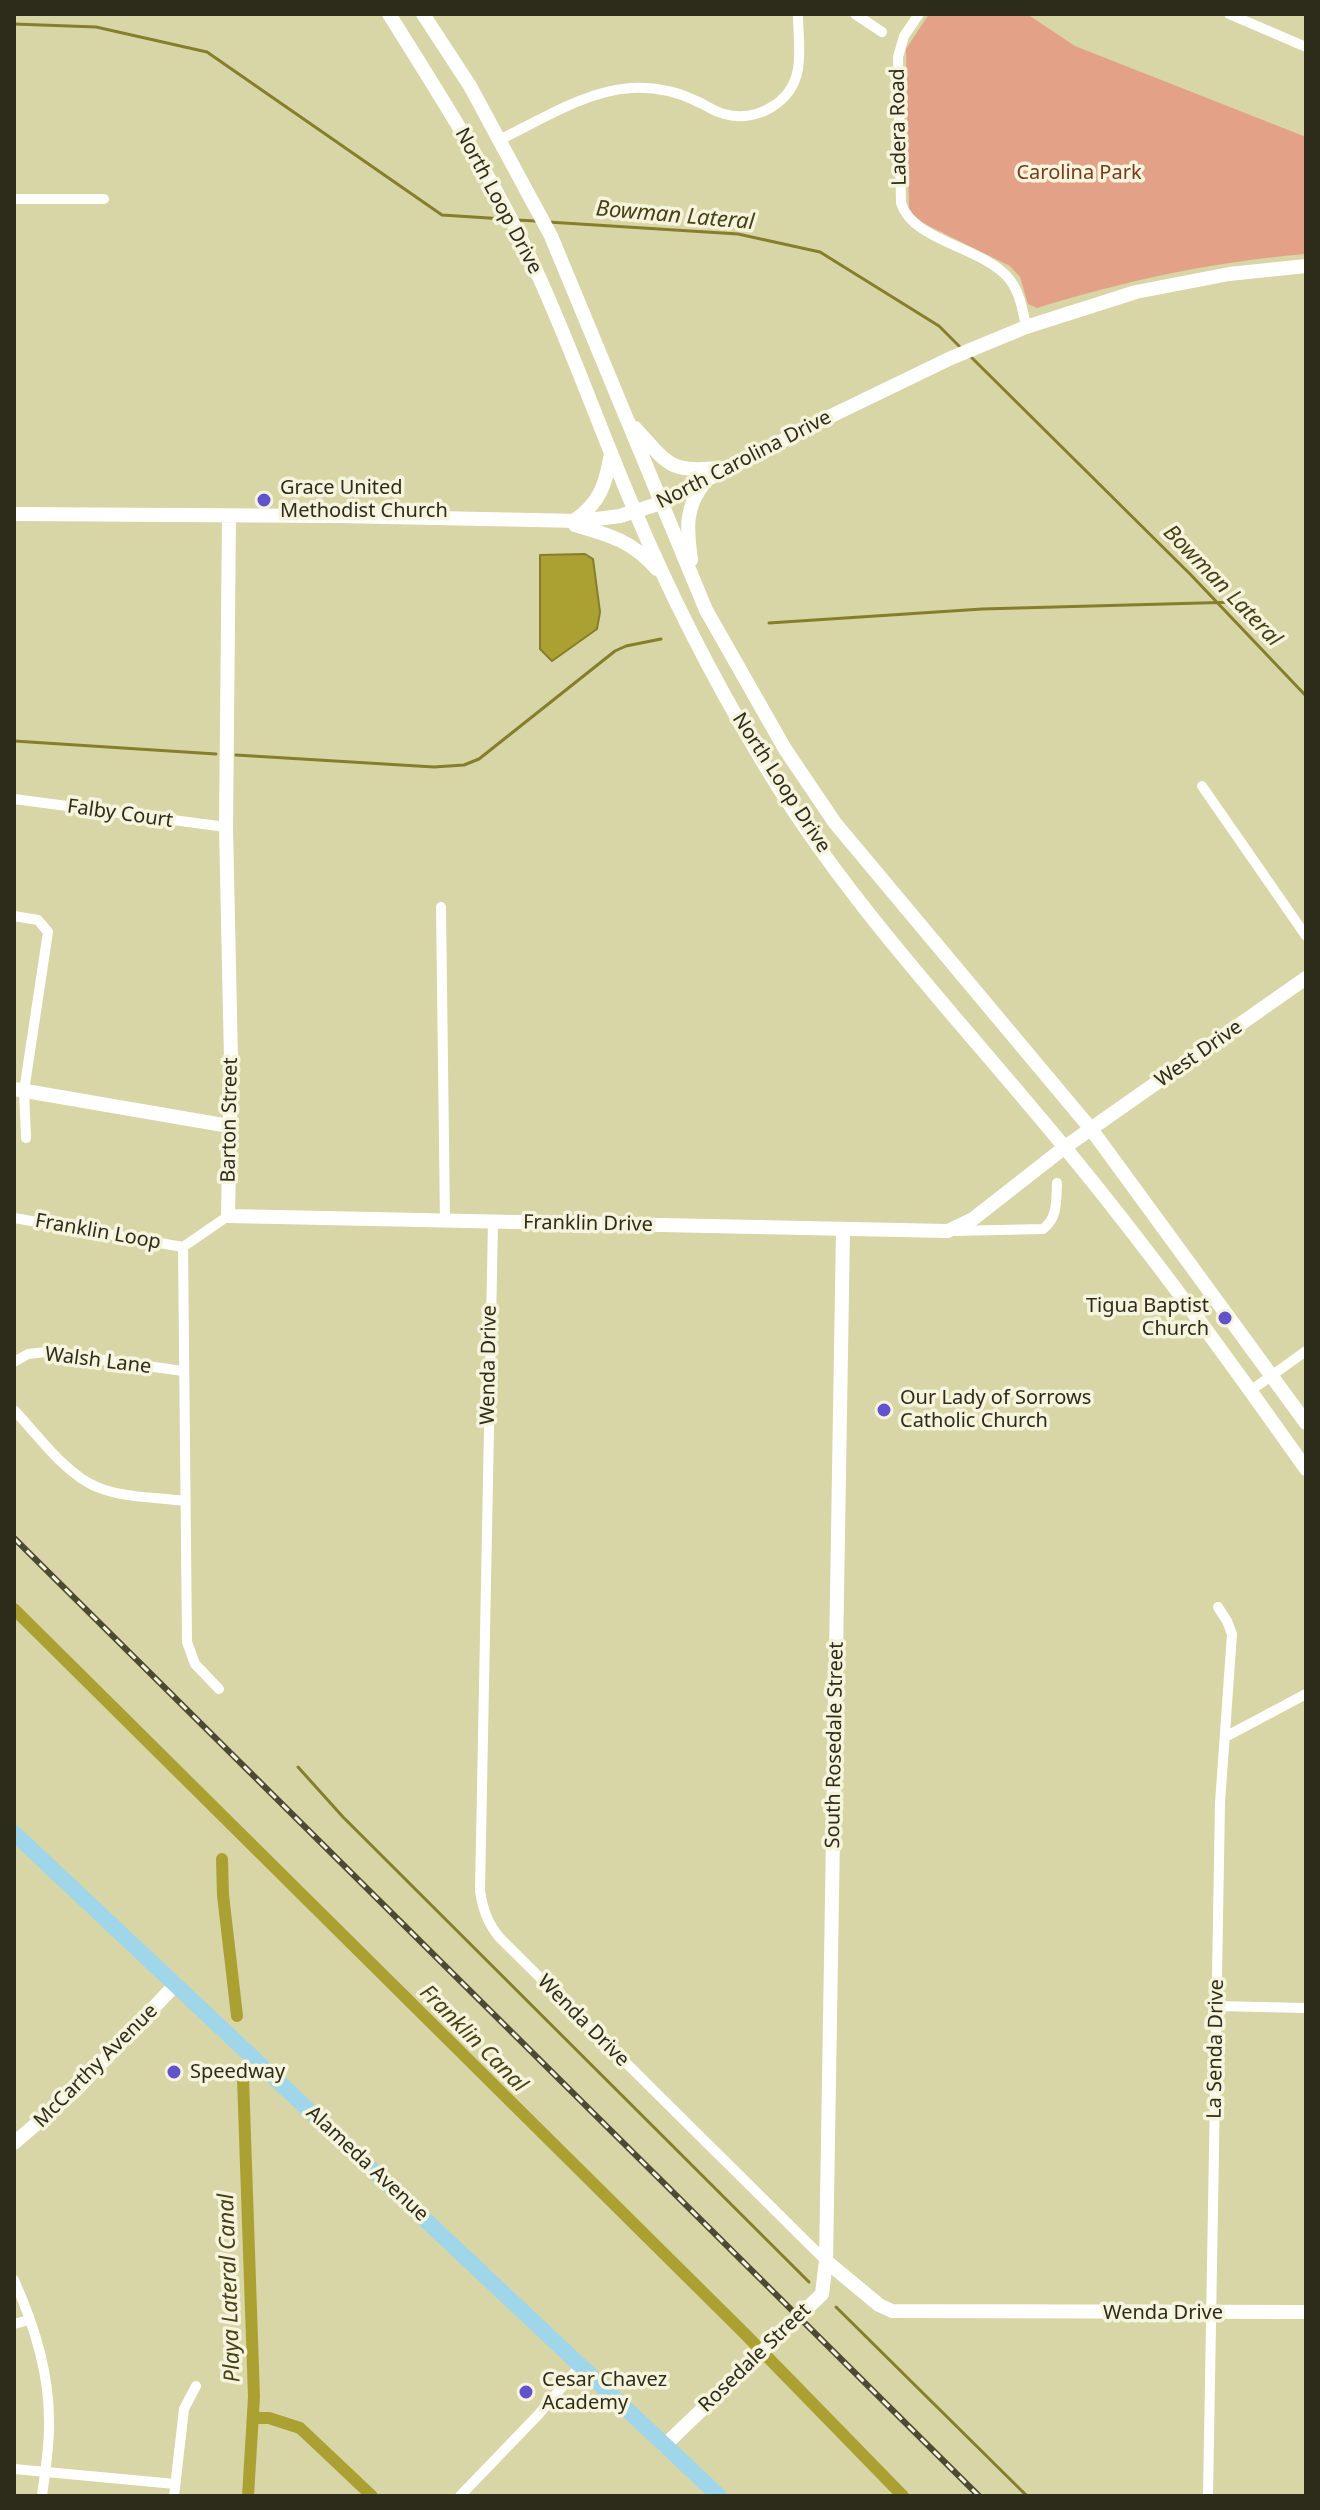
<!DOCTYPE html>
<style>
body{margin:0}
#map{position:relative;width:1320px;height:2510px;overflow:hidden;background:#d8d5a7;font-family:"Noto Sans",sans-serif}
canvas{display:block}
.frame{position:absolute;inset:0;border:16px solid #2d2b19;pointer-events:none}
</style>
<div id="map">
<canvas width="1320" height="2510"></canvas>
<div class="frame"></div>
</div>
<script>
const ctx = document.querySelector('canvas').getContext('2d');
ctx.lineJoin = 'round';
function fillPath(path, color) { ctx.fillStyle = color; ctx.fill(path, 'evenodd'); }
function trace(path, color, width, dash) { ctx.strokeStyle = color; ctx.lineWidth = width; ctx.lineCap = dash ? 'butt' : 'round'; ctx.setLineDash(dash || []); ctx.stroke(path); }
function label(font, color, halo, rows, align = 'center') {
  ctx.font = font + ' "Noto Sans",sans-serif'; ctx.lineWidth = 7; ctx.setLineDash([]); ctx.textBaseline = 'middle'; ctx.strokeStyle = halo; ctx.fillStyle = color; for (const [text, x, y, turn = 0] of rows) {
    ctx.save(); ctx.translate(x, y); ctx.rotate((+turn || 0) * Math.PI / 180); ctx.textAlign = isNaN(turn) ? turn : align; if (halo) ctx.strokeText(text, 0, 0); ctx.fillText(text, 0, 0); ctx.restore();
  }
}
const green = new Path2D(`
 M 929,14 L 1027,14 L 1075,46 L 1306,137 L 1306,254 C 1211,262 1128,280 1037,308 L 1028,304 L 1020,277 L 1010,266 L 921,222 L 909,211 L 906,49 Z`);
const water = new Path2D(`
 M 585,554 L 593,559 L 600,612 L 597,629 L 552,661 L 540,649 L 540,555 Z`);
const stream = new Path2D(`
 M 14,24 L 96,27 L 207,52 L 442,215 L 504,219
 M 516,220 L 536,221
 M 548,222 L 738,234 L 820,252 L 939,326 L 960,347
 M 969,355 L 1191,575 L 1306,696
 M 769,623 L 982,609 L 1238,602
 M 14,741 L 216,754
 M 236,755 L 434,767 L 464,765 L 479,759 L 615,651 L 626,646 L 661,639
 M 298,1767 L 343,1817 L 809,2282
 M 836,2307 L 1027,2496`);
const canal = new Path2D(`
 M 14,1609 L 745,2334 L 903,2496
 M 222,1859 L 223,1895 L 237,2016
 M 243,2078 L 254,2397 L 248,2496
 M 254,2418 L 269,2418 L 300,2428 L 372,2496`);
const street = new Path2D(`
 M 855,14 L 882,32
 M 919,14 L 904,36 L 898,57 L 901,203 C 913,242 985,247 1010,280 C 1020,293 1023,311 1026,327
 M 1229,14 L 1306,47
 M 501,139 C 541,120 585,91 631,88 C 653,87 676,91 696,101 C 706,105 713,111 724,114 C 756,123 792,103 798,69 C 801,52 798,32 798,14
 M 14,199 L 104,199
 M 1202,786 L 1306,936
 M 14,799 L 226,827
 M 441,907 L 445,1221
 M 14,916 L 38,920 L 48,932 L 24,1091 L 26,1138
 M 14,1218 L 183,1247
 M 493,1222 L 480,1891 C 483,1910 488,1924 500,1938 L 826,2261
 M 954,1231 L 1043,1229 C 1058,1218 1056,1201 1057,1183
 M 183,1247 L 187,1642 L 195,1664 L 219,1689
 M 183,1247 L 228,1216
 M 14,1362 L 28,1354 L 46,1352 L 183,1371
 M 1250,1391 L 1306,1351
 M 14,1410 C 37,1434 66,1475 97,1487 C 123,1498 155,1497 184,1501
 M 1227,1736 L 1306,1694
 M 1216,2006 L 1306,2008
 M 14,2280 C 33,2322 49,2373 49,2420 C 50,2445 45,2471 42,2496
 M 14,2324 L 29,2320
 M 14,2469 L 175,2484
 M 174,2496 L 184,2409 L 196,2386
 M 460,2496 L 538,2415 L 581,2365
 M 1208,2496 L 1220,1803 L 1232,1634 L 1227,1621 L 1218,1607`);
const secondary = new Path2D(`
 M 389,14 C 444,102 501,190 543,286 C 576,360 603,437 635,511 C 671,597 714,680 761,759 C 845,901 962,1022 1066,1149 C 1151,1252 1229,1360 1306,1469
 M 423,14 L 470,86 L 551,236 L 706,610 L 785,749 L 835,823 L 1091,1129 L 1306,1423
 M 635,428 C 671,467 668,472 722,468
 M 14,514 L 338,516 L 581,521 L 620,516 L 661,503 L 833,415 L 951,358 L 1026,327 L 1136,292 L 1229,274 L 1306,266
 M 229,516 L 226,827 L 231,1060 L 228,1216 L 948,1231 L 973,1219 L 1065,1147 L 1306,978
 M 575,520 C 600,503 606,483 611,454
 M 575,525 C 610,535 632,541 657,569
 M 691,560 C 687,530 684,507 705,482
 M 14,1089 L 229,1126
 M 14,2143 L 76,2090 L 175,1985
 M 826,2261 L 879,2305 L 892,2311 L 1306,2312
 M 664,2446 L 822,2294 L 826,2261 L 843,1230`);
const primary = new Path2D(`
 M 14,1833 L 719,2496`);
const rail = new Path2D(`
 M 14,1538 L 979,2496`);
const markers = [
 [264,500,8,"#6253cc"],
 [1225,1318,8,"#6253cc"],
 [884,1410,8,"#6253cc"],
 [174,2072,8,"#6253cc"],
 [526,2392,8,"#6253cc"]
];
const streetNames = [
 ["Ladera Road",899,127,-91],
 ["North Loop Drive",498,201,62],
 ["North Carolina Drive",744,460,-27],
 ["North Loop Drive",781,783,57],
 ["Falby Court",120,814,8],
 ["West Drive",1199,1054,-35],
 ["Barton Street",230,1120,-89],
 ["Franklin Drive",588,1224,1],
 ["Franklin Loop",98,1232,10],
 ["Walsh Lane",98,1361,7],
 ["Wenda Drive",489,1365,-89],
 ["South Rosedale Street",835,1745,-89],
 ["Wenda Drive",583,2021,45],
 ["La Senda Drive",1216,2049,-89],
 ["McCarthy Avenue",96,2066,-45],
 ["Alameda Avenue",367,2164,43],
 ["Wenda Drive",1163,2313],
 ["Rosedale Street",755,2358,-44]
];
const parkNames = [
 ["Carolina Park",1079,173]
];
const poiNames = [
 ["Grace United",280,488],
 ["Methodist Church",280,511],
 ["Tigua Baptist",1209,1306,"right"],
 ["Church",1209,1329,"right"],
 ["Our Lady of Sorrows",900,1398],
 ["Catholic Church",900,1421],
 ["Speedway",190,2072],
 ["Cesar Chavez",542,2380],
 ["Academy",542,2403]
];
const waterNames = [
 ["Bowman Lateral",675,216,5],
 ["Bowman Lateral",1222,586,46],
 ["Franklin Canal",473,2039,45],
 ["Playa Lateral Canal",230,2288,-92]
];
fillPath(green, '#e3a287');
fillPath(water, '#aba133');
trace(water, '#857e2b', 2);
trace(stream, '#857e2b', 3);
trace(canal, '#aba133', 12);
trace(street, '#fff', 10);
trace(secondary, '#fff', 14);
trace(primary, '#9fd6ea', 16);
trace(rail, '#4c4a33', 6);
trace(rail, '#f6f4dd', 3, [9]);
for (const [x, y, r, color] of markers) { const dot = new Path2D(); dot.arc(x, y, r, 0, 2 * Math.PI); ctx.fillStyle = color; ctx.fill(dot); trace(dot, '#f6f4dd', 3); }
label('20px', '#2d2b19', '#f6f4dd', streetNames);
label('20px', '#773a1d', '#f6f4dd', parkNames);
label('20px', '#2d2b19', '#f6f4dd', poiNames, 'left');
label('italic 22px', '#454115', '#f6f4dd', waterNames);
</script>
